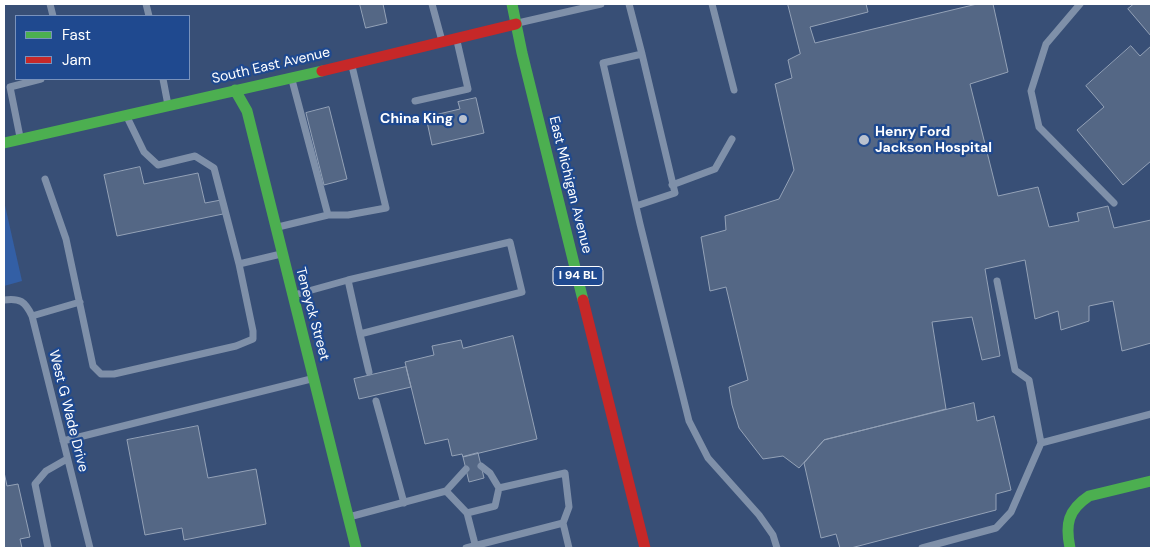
<!DOCTYPE html>
<style>
body{margin:0}
#map{position:relative;width:1155px;height:552px;overflow:hidden;background:#384f76;font-family:"DM Sans",sans-serif}
canvas{display:block}
.frame{position:absolute;inset:0;border:5px solid #fff;pointer-events:none}
.legend{position:absolute;left:15px;top:15px;width:175px;height:65px;box-sizing:border-box;background:#1f498f;border:1px solid #7992bc;margin:0;padding:6px 9px;list-style:none;font-size:15px;color:#fff}
.legend li{display:flex;align-items:center;gap:10px;height:25px}
.legend b{width:25px;border:1px solid #7992bc}
</style>
<div id="map">
<canvas width="1155" height="552"></canvas>
<div class="frame"></div>
<ul class="legend">
<li><b style="height:6px;background:#4caf50"></b>Fast</li>
<li><b style="height:6px;background:#c62828"></b>Jam</li>
</ul>
</div>
<script>
const ctx = document.querySelector('canvas').getContext('2d');
ctx.lineJoin = 'round';
function fillPath(path, color) { ctx.fillStyle = color; ctx.fill(path, 'evenodd'); }
function trace(path, color, width, dash) { ctx.strokeStyle = color; ctx.lineWidth = width; ctx.lineCap = dash ? 'butt' : 'round'; ctx.setLineDash(dash || []); ctx.stroke(path); }
function label(font, color, halo, rows, align = 'center') {
  ctx.font = font + ' "DM Sans",sans-serif'; ctx.lineWidth = 4.5; ctx.setLineDash([]); ctx.textBaseline = 'middle'; ctx.strokeStyle = halo; ctx.fillStyle = color; for (const [text, x, y, turn = 0] of rows) {
    ctx.save(); ctx.translate(x, y); ctx.rotate((+turn || 0) * Math.PI / 180); ctx.textAlign = isNaN(turn) ? turn : align; if (halo) ctx.strokeText(text, 0, 0); ctx.fillText(text, 0, 0); ctx.restore();
  }
}
const green = new Path2D(`
 M 4,201 L 22,281 L 4,286 Z`);
const building = new Path2D(`
 M 360,4 L 383,4 L 387,23 L 366,28 Z
 M 788,4 L 866,4 L 868,12 L 810,27 L 815,43 L 977,4 L 995,4 L 993,4 L 1008,72 L 970,84 L 998,196 L 1038,187 L 1049,227 L 1079,221 L 1077,213 L 1108,206 L 1114,228 L 1151,220 L 1151,343 L 1122,351 L 1113,301 L 1089,306 L 1089,321 L 1061,330 L 1058,311 L 1035,319 L 1025,260 L 985,269 L 1000,356 L 982,360 L 972,317 L 932,322 L 946,409 L 824,440 L 799,468 L 783,456 L 763,459 L 739,428 L 732,405 L 729,387 L 748,380 L 726,287 L 710,291 L 701,237 L 726,230 L 725,216 L 779,199 L 794,170 L 775,84 L 792,78 L 788,60 L 800,54 Z
 M 1134,4 L 1151,4 L 1151,36 L 1128,9 Z
 M 1131,46 L 1140,56 L 1151,46 L 1151,161 L 1123,185 L 1077,130 L 1104,107 L 1086,86 Z
 M 476,98 L 484,133 L 432,145 L 426,117 L 460,109 L 458,102 Z
 M 329,107 L 347,179 L 324,185 L 306,113 Z
 M 140,167 L 144,184 L 198,173 L 205,203 L 221,200 L 223,214 L 117,236 L 104,175 Z
 M 513,336 L 537,439 L 463,457 L 462,454 L 452,456 L 448,439 L 425,444 L 405,362 L 434,355 L 432,346 L 461,340 L 463,348 Z
 M 406,367 L 411,387 L 359,399 L 354,379 Z
 M 974,403 L 977,421 L 994,416 L 1011,490 L 996,494 L 996,510 L 851,548 L 840,548 L 836,534 L 821,538 L 804,463 L 824,440 Z
 M 198,426 L 208,478 L 256,469 L 266,524 L 184,540 L 182,528 L 145,535 L 127,440 Z
 M 478,453 L 484,478 L 469,482 L 463,457 Z
 M 4,472 L 7,486 L 18,484 L 30,537 L 20,539 L 22,548 L 4,548 Z`);
const lane = new Path2D(`
 M 50,4 L 53,16
 M 146,4 L 149,16
 M 432,4 L 442,41
 M 629,4 L 642,54 L 603,63 L 640,224 L 689,421 L 708,458 L 759,515 L 773,535 L 777,548
 M 712,4 L 734,90
 M 1080,4 L 1046,44 L 1031,91 L 1039,127 L 1114,203
 M 518,23 L 601,4
 M 163,79 L 168,105
 M 292,80 L 328,215
 M 415,101 L 468,89 L 457,41
 M 127,117 L 144,152 L 158,165 L 195,156 L 214,168 L 239,264 L 281,254
 M 20,137 L 10,87 L 41,79
 M 45,179 L 66,239 L 93,366 L 101,374 L 114,374 L 236,346 L 253,339 L 253,331 L 239,264
 M 672,185 L 715,169 L 732,139
 M 636,206 L 675,193 L 642,54
 M 278,227 L 328,215 L 348,215 L 386,208 L 352,66
 M 997,281 L 1015,370 L 1029,380 L 1041,443
 M 294,295 L 348,280 L 510,242 L 522,292 L 360,334 L 348,280
 M 4,300 C 20,298 25,301 32,316 L 90,548
 M 32,316 L 80,302
 M 360,334 L 369,372
 M 376,401 L 404,503
 M 63,441 L 311,379
 M 481,466 L 490,473 L 499,488
 M 446,491 L 466,469
 M 467,513 L 495,506 L 499,488 L 565,473 L 569,507 L 563,523
 M 349,517 L 446,491 L 467,513 L 476,548
 M 48,548 L 35,484 L 46,471 L 67,459
 M 466,548 L 563,523 L 569,548
 M 922,548 L 996,528 L 1011,512 L 1041,443 L 1151,414`);
const fast = new Path2D(`
 M 512,4 L 522,53 L 583,300
 M 235,90 L 247,111 L 356,548
 M 4,143 L 322,71
 M 1070,548 C 1065,524 1068,510 1089,496 L 1151,481`);
const jam = new Path2D(`
 M 322,71 L 516,24
 M 583,300 L 645,548`);
const markers = [
 [463,119,5,"#b9c1cf"],
 [864,140,6,"#b9c1cf"]
];
const shields = [
 [578,276,50]
];
const shieldNames = [
 ["I 94 BL",578,276]
];
const streetNames = [
 ["South East Avenue",271,66,-13],
 ["East Michigan Avenue",570,185,76],
 ["Teneyck Street",312,314,75],
 ["West G Wade Drive",68,411,76]
];
const poiNames = [
 ["China King",453,119],
 ["Henry Ford",875,132,"left"],
 ["Jackson Hospital",875,148,"left"]
];
fillPath(green, '#335fa5');
fillPath(building, '#546785');
trace(building, '#94a2b7', 1);
trace(lane, '#7f90a9', 7);
trace(fast, '#4caf50', 11);
trace(jam, '#c62828', 11);
for (const [x, y, r, color] of markers) { const dot = new Path2D(); dot.arc(x, y, r, 0, 2 * Math.PI); ctx.fillStyle = color; ctx.fill(dot); trace(dot, '#1f498f', 2); }
for (const [x, y, w] of shields) { const box = new Path2D(); box.roundRect(x - w / 2, y - 9.5, w, 19, 4); ctx.fillStyle = '#1f498f'; ctx.fill(box); trace(box, '#fff', 1); }
label('bold 12px', '#fff', null, shieldNames);
label('14px', '#fff', '#1f498f', streetNames);
label('bold 14px', '#fff', '#1f498f', poiNames, 'right');
</script>
